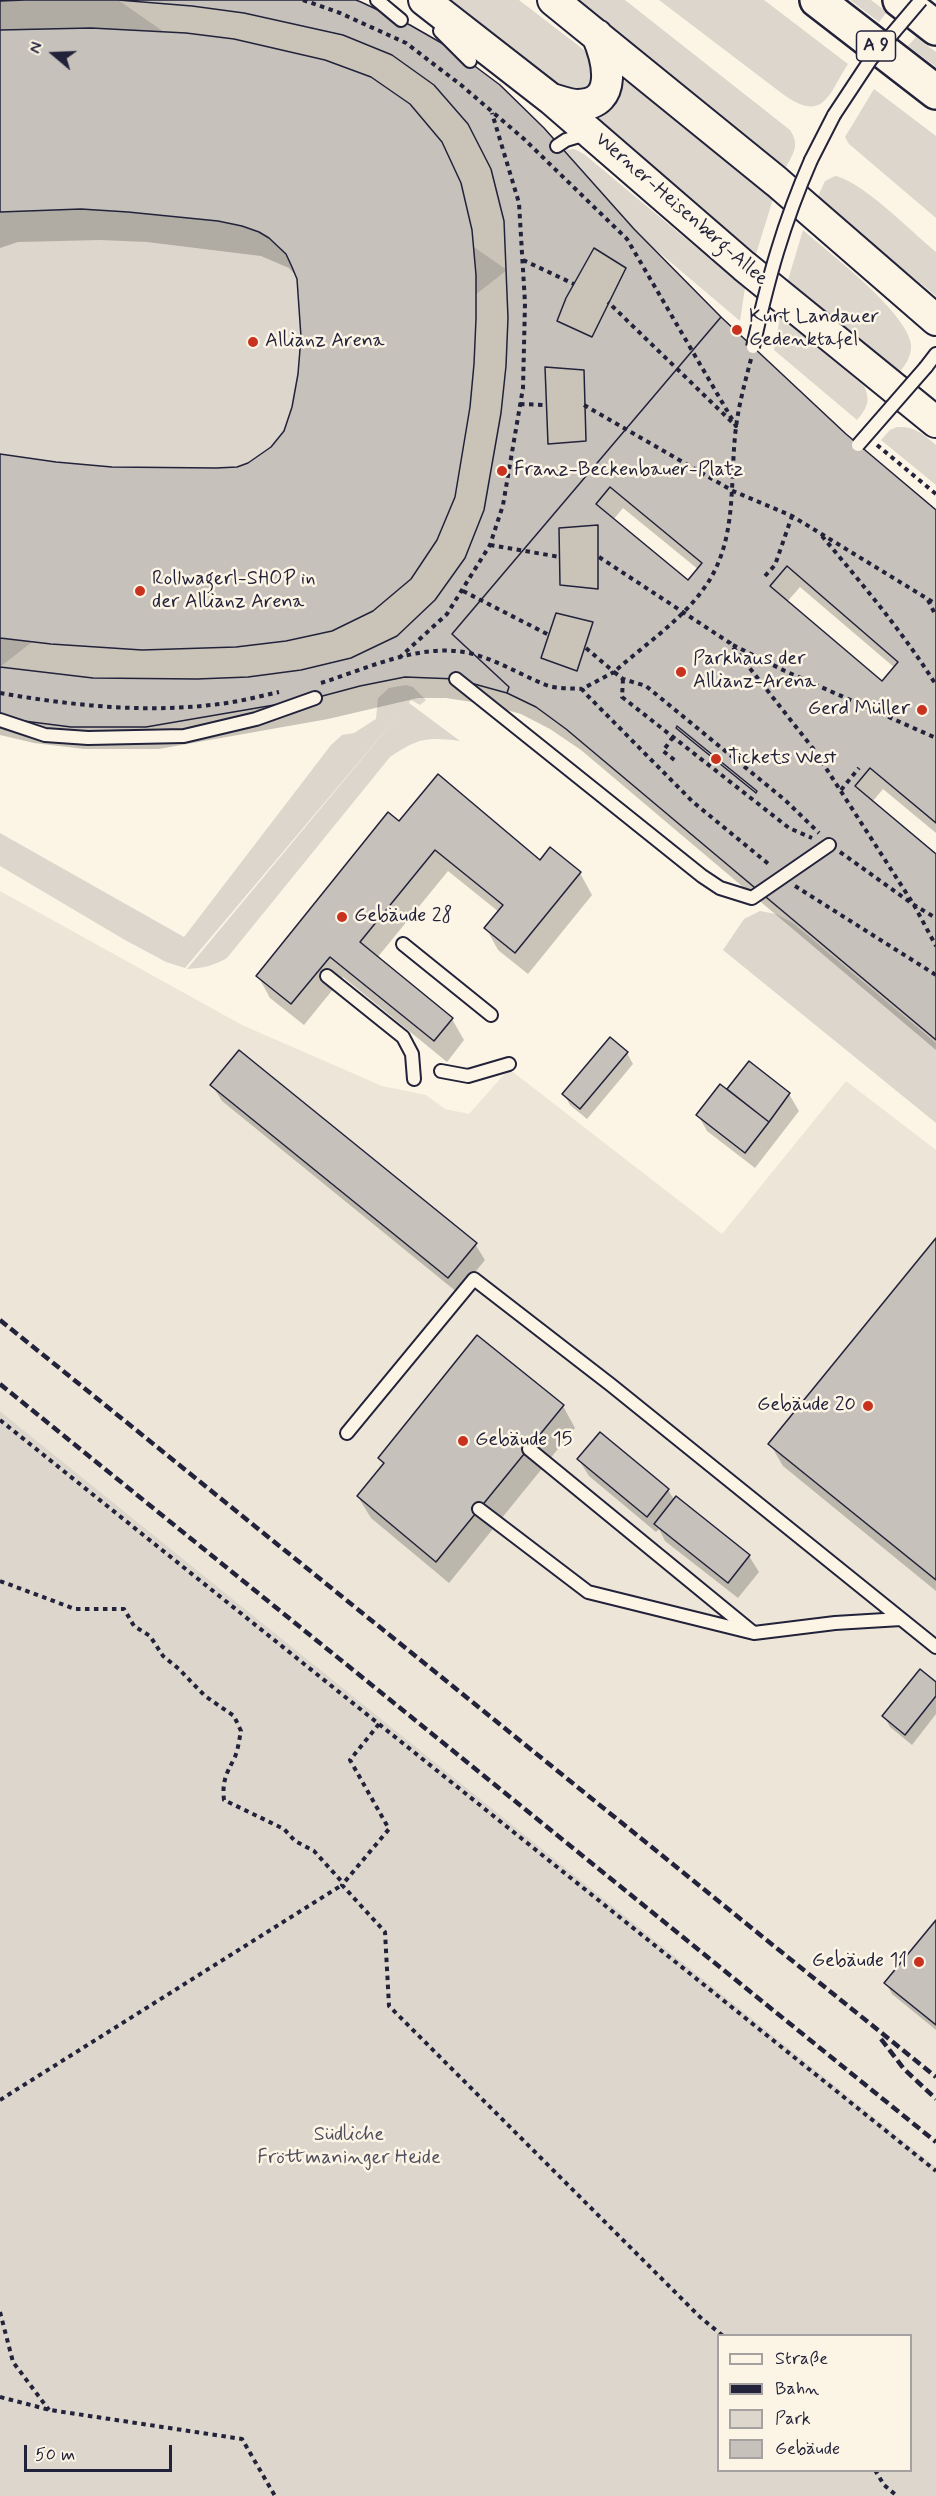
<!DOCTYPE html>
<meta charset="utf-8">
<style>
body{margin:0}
#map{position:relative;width:936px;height:2496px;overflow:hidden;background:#fcf5e5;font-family:Mynerve,sans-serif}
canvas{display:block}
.legend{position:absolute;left:717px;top:2334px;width:195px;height:138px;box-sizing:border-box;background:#fcf5e5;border:2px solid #a5a1a1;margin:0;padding:8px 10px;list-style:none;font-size:18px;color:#22223b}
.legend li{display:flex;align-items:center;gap:12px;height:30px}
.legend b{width:30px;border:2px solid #a5a1a1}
.north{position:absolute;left:24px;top:24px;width:60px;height:60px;-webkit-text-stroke:4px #fcf5e5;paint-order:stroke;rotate:289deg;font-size:16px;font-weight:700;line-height:24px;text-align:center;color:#22223b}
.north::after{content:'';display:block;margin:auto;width:21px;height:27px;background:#22223b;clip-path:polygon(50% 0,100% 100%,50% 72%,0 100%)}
.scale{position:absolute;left:24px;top:2445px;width:148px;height:27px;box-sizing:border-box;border:3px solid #22223b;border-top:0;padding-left:8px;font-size:18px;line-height:21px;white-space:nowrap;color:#22223b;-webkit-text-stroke:4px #fcf5e5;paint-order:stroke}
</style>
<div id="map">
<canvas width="936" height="2496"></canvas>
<ul class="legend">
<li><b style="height:8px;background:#fcf5e5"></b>Straße</li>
<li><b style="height:8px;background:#22223b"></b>Bahn</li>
<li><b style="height:16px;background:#dcd6cc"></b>Park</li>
<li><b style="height:16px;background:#c6c1bb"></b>Gebäude</li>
</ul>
<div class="north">N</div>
<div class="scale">50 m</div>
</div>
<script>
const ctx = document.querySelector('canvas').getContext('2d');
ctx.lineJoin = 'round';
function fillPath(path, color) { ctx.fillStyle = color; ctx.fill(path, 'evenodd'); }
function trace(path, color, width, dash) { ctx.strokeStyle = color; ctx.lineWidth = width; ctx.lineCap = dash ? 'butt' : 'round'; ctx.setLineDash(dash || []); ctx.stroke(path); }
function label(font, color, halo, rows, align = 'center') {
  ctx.font = font + ' Mynerve,sans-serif'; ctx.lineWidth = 5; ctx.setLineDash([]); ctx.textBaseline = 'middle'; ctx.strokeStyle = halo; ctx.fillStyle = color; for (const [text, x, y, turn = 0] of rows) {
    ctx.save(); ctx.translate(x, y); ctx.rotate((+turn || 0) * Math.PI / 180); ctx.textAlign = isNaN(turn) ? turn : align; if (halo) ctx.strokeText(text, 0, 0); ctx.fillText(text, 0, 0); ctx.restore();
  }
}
const built = new Path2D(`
 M 0,891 L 242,1025 L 382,1086 L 426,1095 L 445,1109 L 469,1114 L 509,1069 L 722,1234 L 846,1081 L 936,1150 L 936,2167 L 0,1411 Z`);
const green = new Path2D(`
 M 25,0 L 118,0 L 507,270 L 0,667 L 0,1 Z
 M 446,0 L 519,0 L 588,53 C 595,63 599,82 587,90 C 582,93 574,94 568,96 Z
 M 573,0 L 625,0 L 790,130 C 801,146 792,154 785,170 Z
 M 659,0 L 764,0 L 848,64 C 828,95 824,123 784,95 Z
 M 850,0 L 871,0 L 887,12 L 879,22 Z
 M 916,37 L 936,52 L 936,67 L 908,46 Z
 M 625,81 L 634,81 L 641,84 L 773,199 L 756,254 L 601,126 L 599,114 L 616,88 Z
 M 874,89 L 936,136 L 936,218 L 849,144 L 845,137 Z
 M 574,149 L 584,154 L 745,288 L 740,321 L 642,238 L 565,150 Z
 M 835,176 C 862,181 913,233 936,252 L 936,296 L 817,199 L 825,181 Z
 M 803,230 C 829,253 906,311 911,344 C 912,356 906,364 899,373 L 788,280 Z
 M 780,317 L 864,386 C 871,401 867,408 857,420 L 774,350 Z
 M 897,427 C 915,426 923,434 936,445 L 936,485 L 881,440 L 890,430 Z
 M 406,685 L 413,687 L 426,700 L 420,705 L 411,700 L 409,703 L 460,741 C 426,737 419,738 390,757 L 227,958 C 213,966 203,968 187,969 L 401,712 L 185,968 L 166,962 L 125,940 L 0,866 L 0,833 L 184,937 L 331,745 L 342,735 L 354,733 L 376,719 L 378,698 L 389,688 Z
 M 760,911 L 776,914 L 793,923 L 936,1043 L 936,1123 L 723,950 L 744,919 Z
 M 0,1411 L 936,2167 L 936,2496 L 0,2496 ZM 718,2336 L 910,2336 L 910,2470 L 718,2470 Z`);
const shadow = new Path2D(`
 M 0,0 L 352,0 L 633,230 L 691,291 L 845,435 L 936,512 L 936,833 L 883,789 L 872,802 L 936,856 L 936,1050 L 581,750 L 550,729 L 521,714 L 485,704 L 446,698 L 418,698 L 328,719 L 159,749 L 84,749 L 34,743 L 0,735 L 0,455 L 112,469 L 237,468 L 249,464 L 279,441 L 293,407 L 299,374 L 302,337 L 298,278 L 289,268 L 261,256 L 147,242 L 100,240 L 18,242 L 0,248 ZM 623,508 L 699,570 L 688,582 L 613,520 ZM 800,587 L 895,668 L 882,684 L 787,602 Z
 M 399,824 L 580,873 L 592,895 L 528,974 L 498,950 L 486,928 L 499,912 L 448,871 L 377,958 L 452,1019 L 464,1040 L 447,1062 L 343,977 L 304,1025 L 270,998 L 258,976 Z
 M 627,1053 L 633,1064 L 587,1119 L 570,1105 L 564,1094 Z
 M 749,1063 L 789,1094 L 799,1111 L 755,1168 L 707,1131 L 698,1115 L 728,1091 Z
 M 212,1085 L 475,1244 L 485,1260 L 458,1293 L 222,1101 Z
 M 936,1241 L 936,1591 L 783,1466 L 770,1444 Z
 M 563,1406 L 575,1428 L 449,1583 L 371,1518 L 358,1497 L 384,1466 L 380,1458 Z
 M 601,1434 L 668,1490 L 675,1501 L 749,1556 L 759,1572 L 738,1598 L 665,1541 L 659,1529 L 656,1532 L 589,1476 L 579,1460 Z
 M 936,1684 L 936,1714 L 912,1745 L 890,1727 L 884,1716 Z
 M 936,1922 L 936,2030 L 892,1994 L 886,1983 Z`);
const building = new Path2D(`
 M 0,0 L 356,0 L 361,2 L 410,25 L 452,49 L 500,85 L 544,128 L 634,229 L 721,317 L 452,634 L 509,687 L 507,693 L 456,679 L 405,677 L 360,686 L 315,698 L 146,727 L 71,727 L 0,718 L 0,638 L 51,644 L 142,650 L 236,647 L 286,641 L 332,631 L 373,611 L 411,579 L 437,540 L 455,497 L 470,407 L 474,364 L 476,319 L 476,275 L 472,230 L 461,183 L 442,142 L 410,104 L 371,77 L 325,60 L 234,39 L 186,33 L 91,28 L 0,30 Z
 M 25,0 L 118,0 L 192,6 L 244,13 L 343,35 L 392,55 L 434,85 L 468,124 L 491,169 L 504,221 L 508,318 L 506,366 L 501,413 L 484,510 L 465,558 L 435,600 L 397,636 L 351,658 L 301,670 L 248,677 L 197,679 L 93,678 L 0,667 L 0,454 L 56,462 L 112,467 L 216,468 L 237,467 L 248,463 L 271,447 L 284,431 L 292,407 L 298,374 L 301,337 L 297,279 L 292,267 L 286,254 L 269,238 L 259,232 L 242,226 L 218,221 L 128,212 L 81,209 L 0,212 L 0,1 Z
 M 594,248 L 626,268 L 592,337 L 557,321 L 566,298 Z
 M 721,317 L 846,434 L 936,510 L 936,823 L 870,768 L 855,786 L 936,854 L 936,1040 L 566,729 L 536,707 L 507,693 L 509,687 L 452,634 ZM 610,487 L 702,563 L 688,580 L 596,504 ZM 787,566 L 898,662 L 882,681 L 770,586 Z
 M 545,367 L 584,370 L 586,441 L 548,444 Z
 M 598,525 L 598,589 L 560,585 L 559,528 Z
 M 556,613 L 593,622 L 577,671 L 541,658 Z
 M 677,726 L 757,791 L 756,793 L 676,728 Z
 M 438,774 L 540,860 L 550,847 L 581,872 L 515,953 L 484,928 L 503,905 L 435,850 L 360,942 L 453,1018 L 434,1041 L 330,957 L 291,1004 L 256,976 L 388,812 L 399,821 Z
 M 610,1037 L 628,1052 L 580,1109 L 562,1094 Z
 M 239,1050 L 477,1243 L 448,1278 L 210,1085 Z
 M 749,1061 L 790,1093 L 769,1122 L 727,1089 Z
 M 720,1084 L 769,1122 L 745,1153 L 696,1115 Z
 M 936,1238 L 936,1580 L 768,1444 Z
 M 477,1335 L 564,1405 L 436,1562 L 357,1496 L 384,1463 L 378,1458 Z
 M 600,1432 L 669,1489 L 647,1517 L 577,1459 Z
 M 676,1496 L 750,1555 L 728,1583 L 654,1524 Z
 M 920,1669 L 936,1682 L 936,1696 L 905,1735 L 882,1716 Z
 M 936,1920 L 936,2025 L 884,1983 Z`);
const path = new Path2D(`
 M 303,0 L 340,13 L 406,43 L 461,85 L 524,139 L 627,239 L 736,426 L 608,302
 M 523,260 L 574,284
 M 751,359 C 745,382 739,404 736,427 C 729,483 739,543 702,591 C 679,622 643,646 614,672 L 623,679 L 646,686 L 785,800 L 819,833
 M 520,404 L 545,405
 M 584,405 L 733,491 L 792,516 L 936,604
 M 877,445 L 936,494
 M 822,536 C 862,584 903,632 936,685
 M 490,545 L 560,557
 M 599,557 L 730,643 L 815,751 L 914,905 L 936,946
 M 765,576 L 775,565 L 792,516
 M 463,591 L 549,635
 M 928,600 L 936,616
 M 733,645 L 785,671 L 936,738
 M 586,648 L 614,672 L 582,689 L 585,693 L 693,802 L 771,866
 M 399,658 L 447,614 L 490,545 L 503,505 L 523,388 L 525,303 L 519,203 L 492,113
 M 623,679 L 622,697 L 789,828 L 812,838
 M 321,683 C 369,668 423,641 473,654 C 499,661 521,675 546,685 C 556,689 571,688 582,689
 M 0,693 C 69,705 141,713 211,705 C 234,703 257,697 279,692
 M 673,737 L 663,751 L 677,762
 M 841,790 L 859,768
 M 840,852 L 914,905 L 936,918
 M 795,886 L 936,975
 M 0,1420 L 936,2171
 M 0,1581 L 75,1609 L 124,1609 L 134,1626 L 150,1636 L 163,1656 L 179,1669 L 205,1696 L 234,1716 L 241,1731 C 239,1740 238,1751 234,1759 C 226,1774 222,1782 224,1800 L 284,1829 L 295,1841 L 314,1851 L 343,1883
 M 379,1724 L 350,1760 L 389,1829 L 342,1885 L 385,1932 L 389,2006 L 700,2317 L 723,2336
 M 0,2100 L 342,1885
 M 0,2312 L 13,2362 L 49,2410
 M 0,2397 L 50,2410 L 242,2439 L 275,2496
 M 875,2470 L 884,2485 L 897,2496`);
const service = new Path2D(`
 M 377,0 L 401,20
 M 440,31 L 470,61
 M 557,146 L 566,140 L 589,133
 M 811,160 L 834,115
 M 926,367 L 936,354
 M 456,679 L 702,876 L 720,888 L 752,898 L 829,845
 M 0,720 L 45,735 L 88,738 L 184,736 L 256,719 L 315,698
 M 403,944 L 491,1015
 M 327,976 L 403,1037 L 412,1054 L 414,1079
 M 441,1071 L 468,1076 L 509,1064
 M 347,1433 L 474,1279 L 611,1385 L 936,1647
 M 529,1449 L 751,1631
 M 479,1509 L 588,1592 L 754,1633 L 835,1623 L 901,1619`);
const tertiary = new Path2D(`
 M 424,0 L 551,99 L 744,266 L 936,422
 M 553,0 L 777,182 L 936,320
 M 551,99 C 560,101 569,105 578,105 C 620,104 607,58 597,35`);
const motorway = new Path2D(`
 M 817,0 L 936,92
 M 900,0 L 936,28`);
const rail = new Path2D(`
 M 0,1320 L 936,2077
 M 0,1384 L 936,2142
 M 881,2039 L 904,2069 L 936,2099`);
const serviceBridge = new Path2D(`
 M 834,115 L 871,59 L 921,0
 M 753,347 C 768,279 783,224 811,160
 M 858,445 L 926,367`);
const markers = [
 [737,330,6,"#c8321e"],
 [253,342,6,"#c8321e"],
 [502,471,6,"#c8321e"],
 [140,591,6,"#c8321e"],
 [681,672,6,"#c8321e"],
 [922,710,6,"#c8321e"],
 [716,759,6,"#c8321e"],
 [342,917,6,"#c8321e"],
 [868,1406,6,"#c8321e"],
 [463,1441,6,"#c8321e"],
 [919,1962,6,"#c8321e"]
];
const shields = [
 [876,46,39]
];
const shieldNames = [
 ["A 9",876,46]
];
const streetNames = [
 ["Werner-Heisenberg-Allee",681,210,41]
];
const poiNames = [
 ["Kurt Landauer",749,318],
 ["Gedenktafel",749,341],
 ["Allianz Arena",265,342],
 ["Franz-Beckenbauer-Platz",514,471],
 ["Rollwagerl-SHOP in",152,580],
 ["der Allianz Arena",152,603],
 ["Parkhaus der",693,660],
 ["Allianz-Arena",693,683],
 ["Gerd Müller",910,710,"right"],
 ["Tickets West",728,759],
 ["Gebäude 28",354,917],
 ["Gebäude 20",856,1406,"right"],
 ["Gebäude 15",475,1441],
 ["Gebäude 11",907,1962,"right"]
];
const parkNames = [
 ["Südliche",349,2136],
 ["Fröttmaninger Heide",349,2159]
];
fillPath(built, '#ece5d8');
fillPath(green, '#dcd6cc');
fillPath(shadow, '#0003');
fillPath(building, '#c6c1bb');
trace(building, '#22223b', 1.5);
trace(service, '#22223b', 16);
trace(tertiary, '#22223b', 34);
trace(motorway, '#22223b', 38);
trace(path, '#22223b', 4, [4.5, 4.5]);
trace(service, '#fcf5e5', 12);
trace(tertiary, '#fcf5e5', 30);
trace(motorway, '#fcf5e5', 33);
trace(rail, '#22223b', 4.5, [9, 4.5]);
trace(serviceBridge, '#22223b', 16, []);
trace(serviceBridge, '#fcf5e5', 12);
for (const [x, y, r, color] of markers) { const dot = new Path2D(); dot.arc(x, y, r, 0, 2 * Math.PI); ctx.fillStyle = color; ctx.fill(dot); trace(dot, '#fcf5e5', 2); }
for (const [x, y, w] of shields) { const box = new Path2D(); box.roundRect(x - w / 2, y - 15, w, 30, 4.5); ctx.fillStyle = '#fcf5e5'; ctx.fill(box); trace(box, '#22223b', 1.5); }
label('bold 18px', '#22223b', null, shieldNames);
label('20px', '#22223b', '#fcf5e5', streetNames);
label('20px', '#22223b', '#fcf5e5', poiNames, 'left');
label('20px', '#504f5f', '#fcf5e5', parkNames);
</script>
